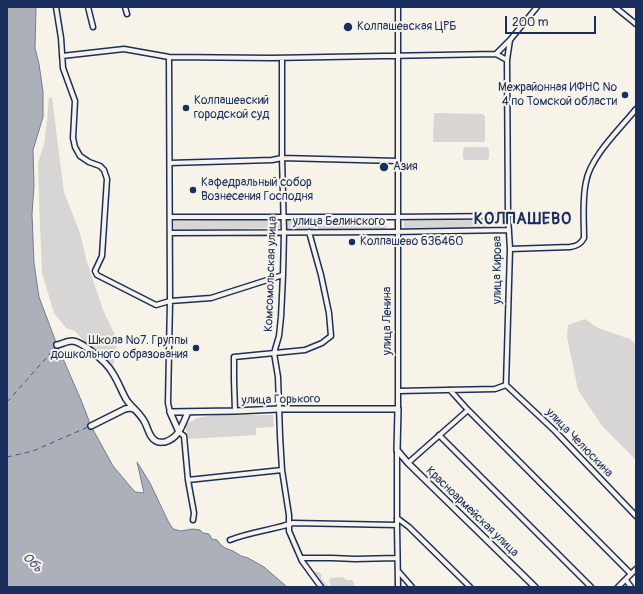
<!DOCTYPE html>
<meta charset="utf-8">
<style>
body{margin:0}
#map{position:relative;width:643px;height:594px;overflow:hidden;background:#f7f3e8;font-family:Pangolin,sans-serif}
canvas{display:block}
.frame{position:absolute;inset:0;border:8px solid #1b2f5e;pointer-events:none}
.scale{position:absolute;left:505px;top:16px;width:91px;height:18px;box-sizing:border-box;border:2px solid #1b2f5e;border-top:0;padding-left:5px;font-size:12px;line-height:14px;white-space:nowrap;color:#1b2f5e;-webkit-text-stroke:3px #f7f3e8;paint-order:stroke}
</style>
<div id="map">
<canvas width="643" height="594"></canvas>
<div class="frame"></div>
<div class="scale">200 m</div>
</div>
<script>
const ctx = document.querySelector('canvas').getContext('2d');
ctx.lineJoin = 'round';
function fillPath(path, color) { ctx.fillStyle = color; ctx.fill(path, 'evenodd'); }
function trace(path, color, width, dash) { ctx.strokeStyle = color; ctx.lineWidth = width; ctx.lineCap = dash ? 'butt' : 'round'; ctx.setLineDash(dash || []); ctx.stroke(path); }
function label(font, color, halo, rows, align = 'center') {
  ctx.font = font + ' Pangolin,sans-serif'; ctx.lineWidth = 4; ctx.setLineDash([]); ctx.textBaseline = 'middle'; ctx.strokeStyle = halo; ctx.fillStyle = color; for (const [text, x, y, turn = 0] of rows) {
    ctx.save(); ctx.translate(x, y); ctx.rotate((+turn || 0) * Math.PI / 180); ctx.textAlign = isNaN(turn) ? turn : align; if (halo) ctx.strokeText(text, 0, 0); ctx.fillText(text, 0, 0); ctx.restore();
  }
}
const green = new Path2D(`
 M 49,97 L 52,98 L 64,192 L 80,233 L 87,262 L 103,310 L 116,337 L 117,351 L 113,366 L 91,349 L 75,331 L 66,328 L 54,313 L 42,273 L 39,201 L 38,163 L 44,144 L 47,121 Z
 M 434,113 L 482,114 L 485,116 L 485,141 L 482,142 L 433,142 Z
 M 465,147 L 487,147 L 489,149 L 489,158 L 487,160 L 465,160 L 463,158 L 463,150 Z
 M 486,218 L 486,228 L 404,229 L 404,219 Z
 M 280,219 L 280,228 L 174,230 L 174,221 Z
 M 286,219 L 386,219 L 386,229 L 286,229 Z
 M 585,319 L 598,328 L 630,339 L 636,345 L 636,460 L 603,427 L 578,390 L 567,337 L 568,325 Z
 M 214,415 L 273,415 L 274,427 L 256,428 L 256,435 L 188,439 L 185,425 L 197,418 Z
 M 314,571 L 319,572 L 322,575 L 321,577 C 323,582 326,584 331,587 L 329,581 L 330,578 L 343,577 L 347,580 L 352,580 L 354,582 L 354,587 L 323,587 L 313,573 Z`);
const water = new Path2D(`
 M 7,7 L 36,7 L 35,48 L 39,64 L 43,92 L 43,117 L 33,150 L 34,186 L 32,214 L 34,263 L 39,297 L 57,345 L 81,400 L 91,426 L 113,466 L 135,492 L 144,493 L 137,462 L 150,483 L 168,521 L 173,529 L 181,531 L 192,529 L 200,530 L 203,533 L 209,534 L 212,539 L 217,540 L 221,545 L 225,548 L 233,551 L 241,556 L 248,558 L 264,567 L 287,587 L 7,587 Z`);
const ferry = new Path2D(`
 M 7,402 L 56,347
 M 7,457 L 33,451 L 88,427`);
const minor = new Path2D(`
 M 56,7 L 61,38 L 63,68 L 75,101 L 73,138 L 75,147 L 80,156 L 89,162 L 100,166 L 104,170 L 107,179 L 102,256 L 95,271 L 97,275 L 156,305 L 170,301 L 211,298 L 283,275
 M 88,7 L 93,27
 M 125,7 L 127,14
 M 615,7 L 636,24
 M 496,54 L 510,40 L 537,7
 M 62,56 L 124,49 L 169,57 L 271,58 L 496,54 L 507,60
 M 169,57 L 170,301 L 168,403 L 170,412
 M 282,58 L 282,158 L 284,232 L 283,275 L 281,317 L 279,336 L 274,353 L 278,377 L 280,436 L 282,470 L 289,515 L 289,531 L 302,561 L 321,587
 M 170,163 L 272,160 L 282,158 L 398,161
 M 170,217 L 391,217 L 508,216
 M 170,233 L 391,232 L 509,230
 M 510,249 L 570,247 C 577,246 581,244 584,238 C 584,219 582,200 586,182 C 590,157 620,129 636,109
 M 506,385 L 510,249 L 508,216 L 507,60 L 510,40
 M 506,385 L 555,431 L 636,516
 M 450,390 L 468,410 L 631,574
 M 398,391 L 495,389 L 506,385
 M 398,409 L 398,7
 M 235,411 L 234,380 L 234,357 L 305,350 L 322,343 L 331,336 L 329,313 L 321,275 L 309,232
 M 179,432 L 184,436 L 188,480 L 194,513 L 193,520
 M 439,435 L 591,587
 M 397,450 L 397,525 L 398,587
 M 408,463 L 468,410
 M 188,480 L 282,470
 M 397,518 L 409,527 L 470,587
 M 230,540 C 250,532 272,530 293,523 L 397,525
 M 301,558 L 332,558 L 355,559 L 397,558
 M 398,571 L 412,587
 M 626,580 L 631,587
 M 618,587 L 636,569`);
const major = new Path2D(`
 M 57,345 C 62,344 67,341 72,341 C 82,341 107,363 112,372 C 118,381 121,390 126,399 C 131,407 139,412 144,421 C 148,427 149,438 156,441 C 159,443 162,442 165,442 C 180,437 182,425 188,412
 M 91,426 L 125,409 L 130,408 L 133,409
 M 179,432 L 170,412 L 235,411 L 279,409 L 398,409 L 397,450 L 408,463 L 535,587`);
const markers = [
 [348,27,5,"#1b2f5e"],
 [625,95,4,"#1b2f5e"],
 [186,108,4,"#1b2f5e"],
 [384,167,5,"#1b2f5e"],
 [193,190,4,"#1b2f5e"],
 [352,242,4,"#1b2f5e"],
 [196,348,4,"#1b2f5e"]
];
const poiNames = [
 ["Колпашевская ЦРБ",357,27],
 ["Межрайонная ИФНС №",617,88,"right"],
 ["4 по Томской области",617,102,"right"],
 ["Колпашевский",194,101],
 ["городской суд",194,115],
 ["Азия",393,167],
 ["Кафедральный собор",201,183],
 ["Вознесения Господня",201,197],
 ["Колпашево 636460",360,242],
 ["Школа №7. Группы",188,341,"right"],
 ["дошкольного образования",188,355,"right"]
];
const streetNames = [
 ["улица Белинского",339,222],
 ["улица Кирова",498,270,-90],
 ["Комсомольская улица",271,274,-88],
 ["улица Ленина",388,321,-90],
 ["улица Горького",281,400,-1],
 ["улица Челюскина",579,443,46],
 ["Красноармейская улица",472,512,44]
];
const waterNames = [
 ["Обь",32,563,45]
];
const districtNames = [
 ["КОЛПАШЕВО",523,220]
];
fillPath(green, '#d7d6d4');
fillPath(water, '#acb0b9');
trace(water, '#727c95', 1);
trace(ferry, '#465679', 1, [5, 4]);
trace(minor, '#1b2f5e', 7);
trace(major, '#1b2f5e', 8);
trace(minor, '#f7f3e8', 4);
trace(major, '#f7f3e8', 5);
for (const [x, y, r, color] of markers) { const dot = new Path2D(); dot.arc(x, y, r, 0, 2 * Math.PI); ctx.fillStyle = color; ctx.fill(dot); trace(dot, '#f7f3e8', 1.5); }
label('12px', '#1b2f5e', '#f7f3e8', poiNames, 'left');
label('12px', '#1b2f5e', '#f7f3e8', streetNames);
label('italic 13px', '#465679', '#f7f3e8', waterNames);
ctx.letterSpacing = '1px';
label('bold 16px', '#1b2f5e', '#f7f3e8', districtNames);
ctx.letterSpacing = '0px';
</script>
